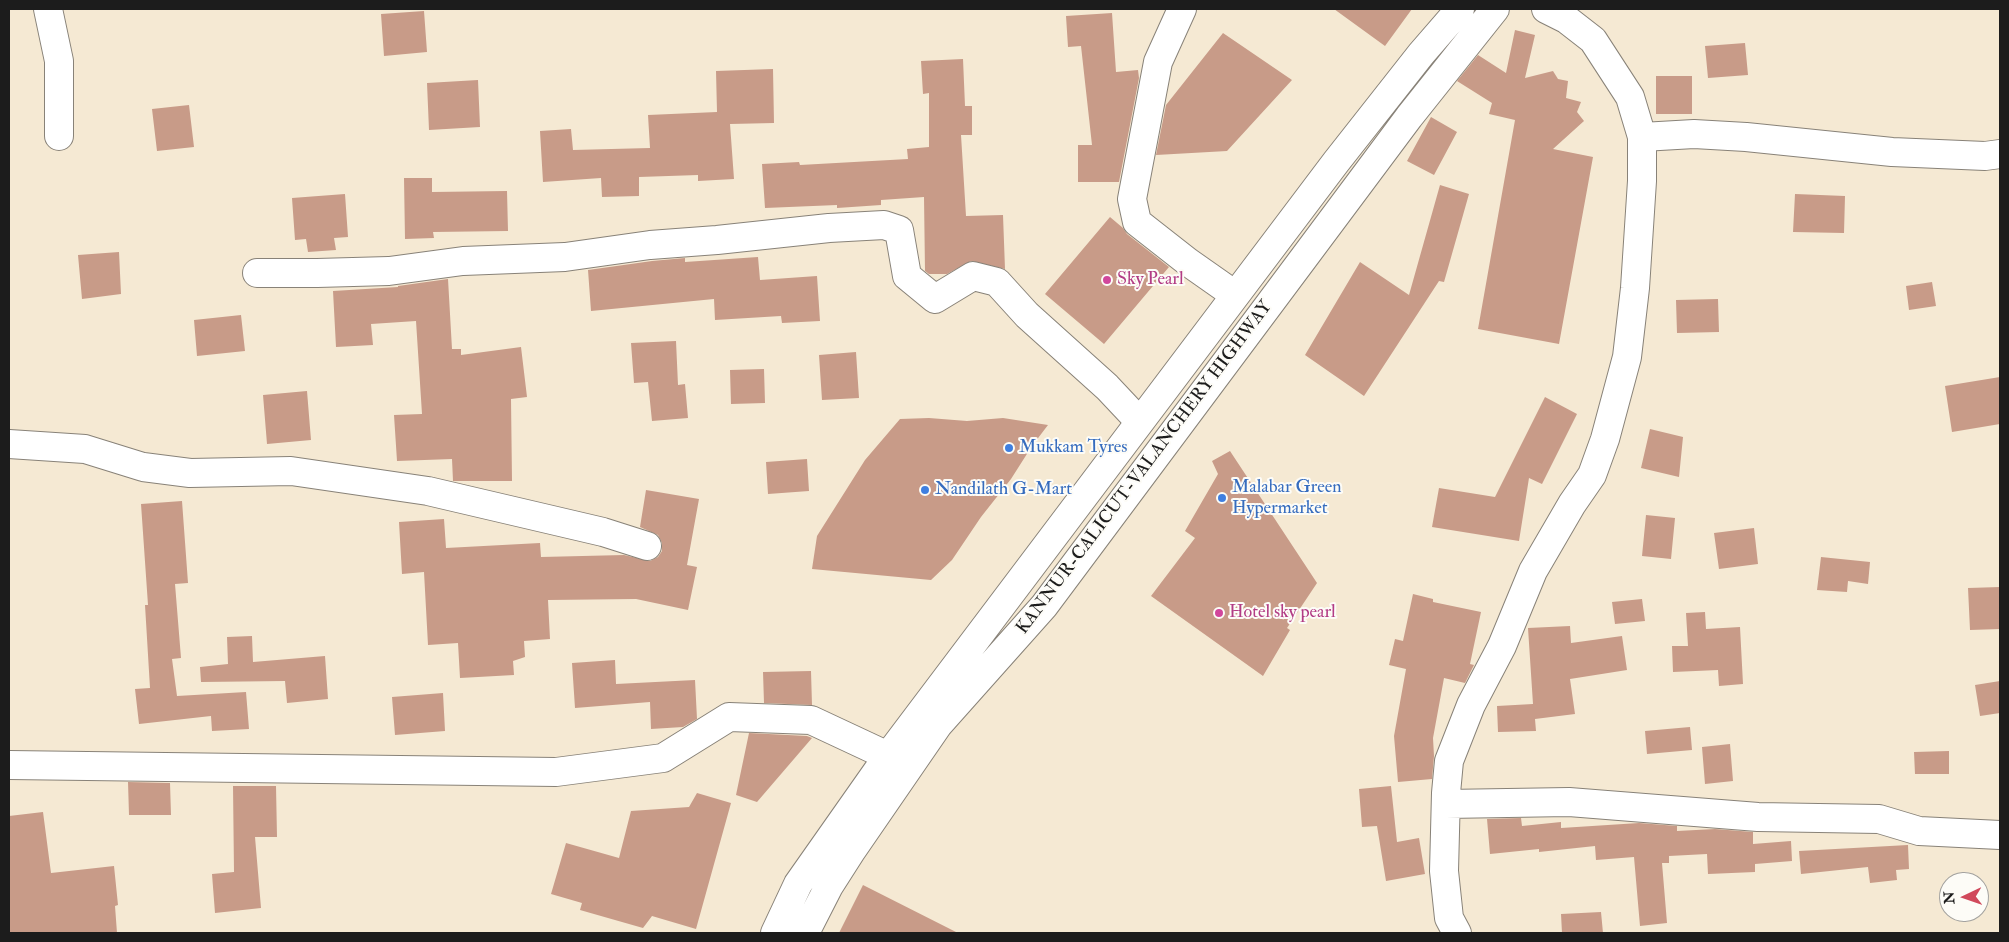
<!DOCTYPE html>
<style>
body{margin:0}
#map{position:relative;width:2009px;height:942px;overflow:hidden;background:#f5e9d3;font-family:"IM FELL Double Pica",serif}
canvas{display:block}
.frame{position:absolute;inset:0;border:10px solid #1c1c1c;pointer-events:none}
.north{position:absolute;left:1939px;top:872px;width:50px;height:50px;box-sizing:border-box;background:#fdfcf7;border:1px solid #a3a29f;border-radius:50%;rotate:267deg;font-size:14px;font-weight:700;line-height:20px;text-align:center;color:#1c1c1c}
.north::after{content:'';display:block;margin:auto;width:18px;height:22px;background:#d1495b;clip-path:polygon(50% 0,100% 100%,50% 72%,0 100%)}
</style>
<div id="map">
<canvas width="2009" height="942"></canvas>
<div class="frame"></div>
<div class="north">N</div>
</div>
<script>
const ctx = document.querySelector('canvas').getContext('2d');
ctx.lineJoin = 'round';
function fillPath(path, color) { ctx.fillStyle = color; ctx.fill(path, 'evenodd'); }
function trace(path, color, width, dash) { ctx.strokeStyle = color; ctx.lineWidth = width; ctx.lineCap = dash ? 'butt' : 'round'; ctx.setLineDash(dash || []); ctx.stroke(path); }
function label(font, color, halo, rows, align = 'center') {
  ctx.font = font + ' "IM FELL Double Pica",serif'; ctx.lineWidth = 4; ctx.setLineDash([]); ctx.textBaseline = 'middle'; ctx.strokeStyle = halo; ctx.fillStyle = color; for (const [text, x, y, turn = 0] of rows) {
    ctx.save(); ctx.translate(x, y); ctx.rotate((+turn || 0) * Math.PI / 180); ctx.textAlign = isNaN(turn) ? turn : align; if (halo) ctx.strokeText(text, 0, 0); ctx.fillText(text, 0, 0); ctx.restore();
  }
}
const building = new Path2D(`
 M 1334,9 L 1412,9 L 1385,46 Z
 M 424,11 L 427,52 L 384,56 L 381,14 Z
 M 1112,13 L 1116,72 L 1138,70 L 1139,78 L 1119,182 L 1078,182 L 1078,145 L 1092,145 L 1081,46 L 1068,47 L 1066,16 Z
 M 1515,30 L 1535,35 L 1525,78 L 1553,71 L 1558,79 L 1568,81 L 1566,98 L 1581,102 L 1577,112 L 1584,121 L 1553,149 L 1593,157 L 1559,344 L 1478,329 L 1515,120 L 1489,114 L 1492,103 L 1457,81 L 1478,55 L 1506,73 Z
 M 1223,33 L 1292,80 L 1227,151 L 1156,155 L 1166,105 Z
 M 1745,43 L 1748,75 L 1708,78 L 1705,46 Z
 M 963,59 L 965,106 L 972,106 L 972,135 L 961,135 L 966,216 L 1003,215 L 1005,269 L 971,261 L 947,274 L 929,274 L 925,271 L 924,197 L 881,200 L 881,205 L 837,208 L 837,205 L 765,208 L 762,164 L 799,162 L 800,165 L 908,159 L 907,149 L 929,147 L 929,93 L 923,94 L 921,61 Z
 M 773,69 L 774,123 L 730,124 L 734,179 L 698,181 L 698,175 L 639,177 L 639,196 L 602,197 L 601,178 L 543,182 L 540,131 L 571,129 L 573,150 L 650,148 L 648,115 L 717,112 L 716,71 Z
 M 1656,76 L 1692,76 L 1692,114 L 1656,114 Z
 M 478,80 L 480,127 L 429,130 L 427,83 Z
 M 189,105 L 194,147 L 157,151 L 152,109 Z
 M 1431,117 L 1457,132 L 1434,175 L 1407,161 Z
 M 404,178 L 432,178 L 432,192 L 507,191 L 508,231 L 433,232 L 434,238 L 405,239 Z
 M 1440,185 L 1469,194 L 1444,282 L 1439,281 L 1364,396 L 1305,355 L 1360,262 L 1409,295 Z
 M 345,194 L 348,237 L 334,238 L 336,250 L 308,252 L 306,239 L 295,240 L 292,198 Z
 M 1795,194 L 1845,196 L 1844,233 L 1793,232 Z
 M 1110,217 L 1123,228 L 1127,234 L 1169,267 L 1104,344 L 1045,294 Z
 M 119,252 L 121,294 L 82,299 L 78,255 Z
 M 758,257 L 760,280 L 817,276 L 820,321 L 782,323 L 781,316 L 715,320 L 714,299 L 591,311 L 588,270 L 652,261 L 685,258 L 685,262 Z
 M 448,279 L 452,349 L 461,349 L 461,355 L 521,347 L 527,397 L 511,399 L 512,481 L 453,481 L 452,459 L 397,461 L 394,415 L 422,414 L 416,321 L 371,324 L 373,345 L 336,347 L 333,291 L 398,287 L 398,286 Z
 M 1932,282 L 1936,306 L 1909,310 L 1906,286 Z
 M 1718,299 L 1719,332 L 1677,333 L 1676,300 Z
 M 241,315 L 245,351 L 197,356 L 194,320 Z
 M 676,341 L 678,385 L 685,384 L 688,418 L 652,421 L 648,382 L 634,383 L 631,343 Z
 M 856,352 L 859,398 L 822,400 L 819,355 Z
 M 764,369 L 765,403 L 731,404 L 730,370 Z
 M 2000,377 L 2000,424 L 1952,432 L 1945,386 Z
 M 307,391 L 311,440 L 267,444 L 263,395 Z
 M 1545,397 L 1577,414 L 1542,484 L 1529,478 L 1519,541 L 1432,527 L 1439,488 L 1495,497 Z
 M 929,418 L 967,421 L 1003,418 L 1048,425 L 1032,446 L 1011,479 L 981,517 L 952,560 L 931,580 L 812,569 L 817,536 L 865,460 L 900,419 Z
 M 1650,429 L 1683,437 L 1679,477 L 1641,468 Z
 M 1230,451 L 1317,583 L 1287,628 L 1290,630 L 1263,676 L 1151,596 L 1195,538 L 1185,531 L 1218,474 L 1212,461 Z
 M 807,459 L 809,491 L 768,494 L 766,462 Z
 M 646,490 L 699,499 L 687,565 L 697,567 L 688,610 L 636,599 L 548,600 L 550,639 L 524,641 L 525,657 L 513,661 L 514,675 L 460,678 L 458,643 L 428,645 L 424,572 L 402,574 L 399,522 L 444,519 L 446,548 L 540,543 L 541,557 L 624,555 L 650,561 L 658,557 L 662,551 L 662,543 L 658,535 L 640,527 Z
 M 182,501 L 188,583 L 175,584 L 181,658 L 172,659 L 177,696 L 246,692 L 249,729 L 212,731 L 211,716 L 139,724 L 135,689 L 150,688 L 145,605 L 148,605 L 141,504 Z
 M 1646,515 L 1675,518 L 1671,559 L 1642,556 Z
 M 1754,528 L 1758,564 L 1719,569 L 1714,533 Z
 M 1821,557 L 1870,562 L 1868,584 L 1848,581 L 1847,592 L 1817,590 Z
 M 2000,587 L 2000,629 L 1970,630 L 1968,588 Z
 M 1413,594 L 1433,599 L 1433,602 L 1481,612 L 1470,664 L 1474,665 L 1465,683 L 1444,678 L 1433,738 L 1434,756 L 1432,779 L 1398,782 L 1394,736 L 1406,669 L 1389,665 L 1395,639 L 1403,641 Z
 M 1642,599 L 1645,621 L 1615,624 L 1612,602 Z
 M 1705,612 L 1706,629 L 1740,627 L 1743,684 L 1719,686 L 1718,670 L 1673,672 L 1672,646 L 1688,646 L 1686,613 Z
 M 1570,626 L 1571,643 L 1622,636 L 1627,670 L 1570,679 L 1575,714 L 1535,719 L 1536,731 L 1498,732 L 1497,706 L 1533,704 L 1528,628 Z
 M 252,636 L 253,662 L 325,656 L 328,699 L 287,703 L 285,681 L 201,682 L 200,667 L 228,664 L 227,637 Z
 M 615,660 L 616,684 L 695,680 L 697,719 L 683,727 L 651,729 L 650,702 L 575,708 L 572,663 Z
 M 811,671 L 812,705 L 764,703 L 763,672 Z
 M 2000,681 L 2000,713 L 1980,716 L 1975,685 Z
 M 443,693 L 445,731 L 395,735 L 392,697 Z
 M 1690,727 L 1692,750 L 1647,754 L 1645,731 Z
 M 749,733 L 807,736 L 812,738 L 757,802 L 736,795 Z
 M 1730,744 L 1733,781 L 1705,784 L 1702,747 Z
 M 1949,751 L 1949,774 L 1915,774 L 1914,752 Z
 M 128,782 L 170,783 L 171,815 L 129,815 Z
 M 233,786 L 276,786 L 277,837 L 255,837 L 261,908 L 215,913 L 212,874 L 234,872 Z
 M 1391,786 L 1397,842 L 1419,838 L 1425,874 L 1386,881 L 1377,826 L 1362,827 L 1359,789 Z
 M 697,793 L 731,803 L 696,929 L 652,916 L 643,928 L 580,910 L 582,903 L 551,894 L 566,843 L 619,858 L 631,811 L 689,807 Z
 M 43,812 L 51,873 L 114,866 L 118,905 L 115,906 L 117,933 L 9,933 L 9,816 Z
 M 1521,818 L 1522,826 L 1561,822 L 1561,828 L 1639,823 L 1677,826 L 1677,831 L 1715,829 L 1753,832 L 1753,844 L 1791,841 L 1792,861 L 1755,864 L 1755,872 L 1708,874 L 1707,854 L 1669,856 L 1669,863 L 1662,863 L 1667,923 L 1640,926 L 1634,857 L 1596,860 L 1595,846 L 1539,852 L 1539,849 L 1490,854 L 1487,819 Z
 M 1908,845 L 1909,869 L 1896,870 L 1897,880 L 1870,883 L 1868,867 L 1801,874 L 1799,851 Z
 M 863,885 L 958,933 L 839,933 Z
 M 1601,912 L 1603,933 L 1562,933 L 1561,914 Z`);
const minor = new Path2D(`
 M 48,9 L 59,61 L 59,136
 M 1182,9 L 1158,62 L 1132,199 L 1137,222 L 1188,262 L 1235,295
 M 1642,137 L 1694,134 L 1746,137 L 1892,152 L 1985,156 L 2000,154
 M 257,273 L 317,273 L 389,271 L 463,261 L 565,257 L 650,245 L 717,240 L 829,228 L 884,225 L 899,230 L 907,276 L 935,299 L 973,276 L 997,282 L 1027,315 L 1107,387 L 1139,421
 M 9,444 L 85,449 L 143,467 L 190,473 L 291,471 L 428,491 L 603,532 L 647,546
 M 9,765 L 556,772 L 663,758 L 729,717 L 811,720 L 888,756
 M 1446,804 L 1569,802 L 1758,817 L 1879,819 L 1919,831 L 2000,835
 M 1457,933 L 1449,918 L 1444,871 L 1446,793 L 1449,761 L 1471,705 L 1502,646 L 1533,571 L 1572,504 L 1592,475 L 1605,439 L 1627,357 L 1635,288 L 1642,181 L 1642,137 L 1630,97 L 1593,40 L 1566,19 L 1546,9`);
const highway = new Path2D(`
 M 775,933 L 798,884 L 888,756 L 1336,162 L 1421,54 L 1460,9
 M 805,933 L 829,886 L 852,850 L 938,725 L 1044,606 L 1409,117 L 1495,9`);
const markers = [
 [1107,280,5,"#d1479c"],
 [1009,448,5,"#3f7fe0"],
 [925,490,5,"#3f7fe0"],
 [1222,498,5,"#3f7fe0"],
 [1219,613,5,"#d1479c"]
];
const hotelNames = [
 ["Sky Pearl",1117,280],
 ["Hotel sky pearl",1229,613]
];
const shopNames = [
 ["Mukkam Tyres",1019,448],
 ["Malabar Green",1232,488],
 ["Hypermarket",1232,509],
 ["Nandilath G-Mart",935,490]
];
const streetNames = [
 ["KANNUR-CALICUT-VALANCHERY HIGHWAY",1145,468,-53]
];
fillPath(building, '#c89b88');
trace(minor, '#888278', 30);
trace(highway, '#888278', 30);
trace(minor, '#fff', 28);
trace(highway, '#fff', 28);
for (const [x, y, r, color] of markers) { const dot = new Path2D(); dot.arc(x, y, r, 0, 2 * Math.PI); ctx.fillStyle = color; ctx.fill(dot); trace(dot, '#fdfcf7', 2); }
label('18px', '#b23c85', '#fdfcf7', hotelNames, 'left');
label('18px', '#366cbe', '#fdfcf7', shopNames, 'left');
label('18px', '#1c1c1c', '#fdfcf7', streetNames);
</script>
